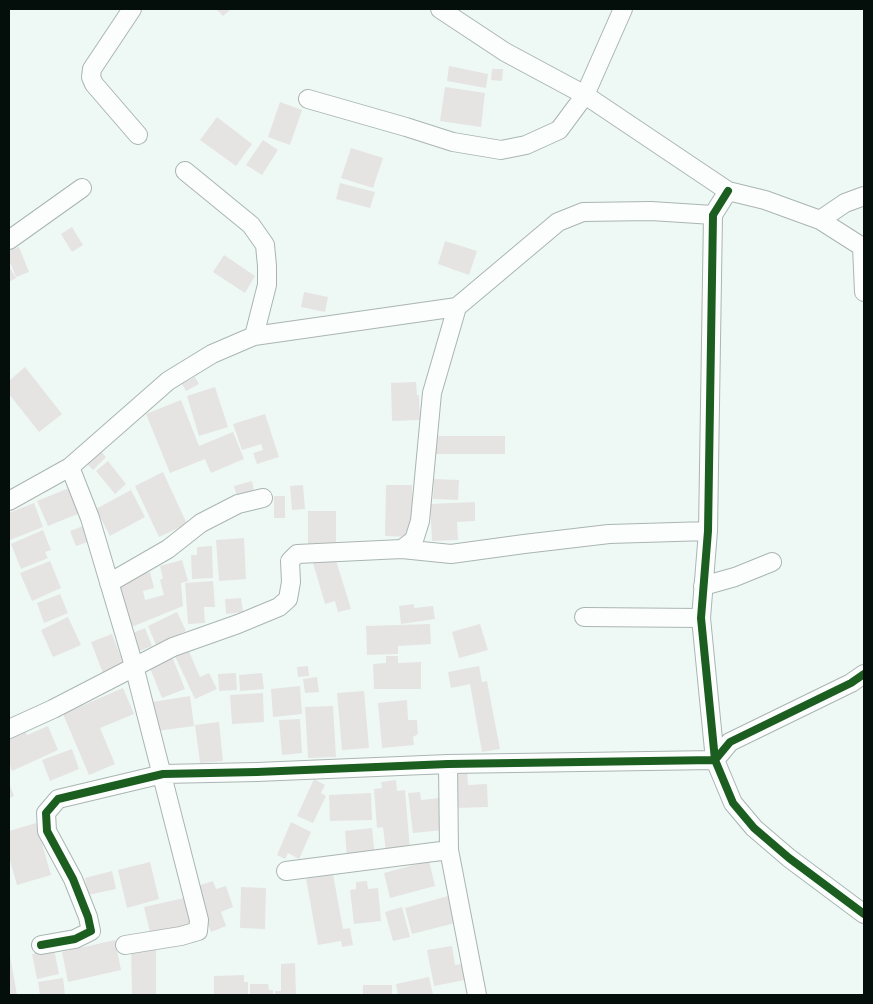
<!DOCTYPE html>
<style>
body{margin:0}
#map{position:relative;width:873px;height:1004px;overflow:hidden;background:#eef9f6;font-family:"Open Sans",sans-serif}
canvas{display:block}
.frame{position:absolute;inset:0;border:10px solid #040f0c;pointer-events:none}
</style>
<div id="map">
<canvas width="873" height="1004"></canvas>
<div class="frame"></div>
</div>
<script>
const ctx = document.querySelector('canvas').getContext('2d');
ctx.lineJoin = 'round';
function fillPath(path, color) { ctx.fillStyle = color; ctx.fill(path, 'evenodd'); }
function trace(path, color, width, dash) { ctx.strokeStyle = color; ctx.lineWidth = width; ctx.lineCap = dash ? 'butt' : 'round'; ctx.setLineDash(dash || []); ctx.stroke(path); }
const building = new Path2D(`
 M 216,9 L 231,9 L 223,16 Z
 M 449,66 L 488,74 L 486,88 L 447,81 Z
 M 492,69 L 503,69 L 502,81 L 491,80 Z
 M 445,87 L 485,93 L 481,127 L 440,121 Z
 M 280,102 L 302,110 L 290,145 L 268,137 Z
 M 217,117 L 252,144 L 236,166 L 200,140 Z
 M 263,140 L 278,150 L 262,175 L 246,165 Z
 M 351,148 L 383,158 L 373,188 L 341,178 Z
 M 340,183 L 375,192 L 370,208 L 336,199 Z
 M 72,227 L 83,245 L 72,252 L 61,234 Z
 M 445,241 L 477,251 L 469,275 L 438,264 Z
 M 19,247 L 29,272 L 16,277 L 9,260 L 9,251 Z
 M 224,255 L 255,276 L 245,293 L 213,272 Z
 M 9,266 L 16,278 L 9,282 Z
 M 304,292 L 328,297 L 325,312 L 301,307 Z
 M 25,367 L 62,414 L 39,432 L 9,394 L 9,381 Z
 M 195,377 L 199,384 L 186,391 L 182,384 Z
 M 416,382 L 417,395 L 419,395 L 420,420 L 392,421 L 391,383 Z
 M 215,387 L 228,427 L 199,436 L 187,396 Z
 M 181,400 L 199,446 L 233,432 L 244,459 L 211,473 L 205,459 L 170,473 L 146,414 Z
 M 265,414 L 279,457 L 257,464 L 253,453 L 263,450 L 261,444 L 242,450 L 233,424 Z
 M 435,436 L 505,436 L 505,454 L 435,454 Z
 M 99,449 L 106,457 L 93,470 L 85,462 Z
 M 108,461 L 126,484 L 115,494 L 96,471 Z
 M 163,472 L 187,524 L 159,537 L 135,486 Z
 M 434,479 L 459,480 L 458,500 L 433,499 Z
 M 252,481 L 255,496 L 238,500 L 234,486 Z
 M 303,485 L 305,509 L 292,510 L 290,486 Z
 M 386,485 L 412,485 L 412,537 L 385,536 Z
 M 69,488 L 80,513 L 48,526 L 37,501 Z
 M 131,490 L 145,517 L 110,536 L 96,509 Z
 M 274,496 L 285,496 L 285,518 L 274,518 Z
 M 475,502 L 475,521 L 457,522 L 458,540 L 432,541 L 430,504 Z
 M 34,503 L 43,527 L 10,540 L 9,513 Z
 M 308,511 L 336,511 L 336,546 L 308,546 Z
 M 86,525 L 91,541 L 76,546 L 70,531 Z
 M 43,530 L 51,550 L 45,552 L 48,558 L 21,569 L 11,544 Z
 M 244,538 L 246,579 L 219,581 L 216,540 Z
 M 212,546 L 213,578 L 192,579 L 191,555 L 197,555 L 197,547 Z
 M 335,557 L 351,609 L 338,612 L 335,601 L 325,604 L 313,563 Z
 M 182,560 L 188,581 L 181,583 L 183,606 L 129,628 L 116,582 L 150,572 L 154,588 L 143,591 L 145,600 L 164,595 L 160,580 L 163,578 L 160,566 Z
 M 50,561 L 61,588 L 32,601 L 20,573 Z
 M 213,581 L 215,607 L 204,607 L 205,623 L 188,624 L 185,583 Z
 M 60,594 L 68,613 L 44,623 L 37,603 Z
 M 241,598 L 243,612 L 226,614 L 225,599 Z
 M 414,604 L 414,608 L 433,606 L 435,619 L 401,624 L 399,606 Z
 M 177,612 L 186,631 L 156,645 L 148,626 Z
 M 68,617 L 81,645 L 53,657 L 41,630 Z
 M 430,624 L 431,644 L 398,646 L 398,654 L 367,655 L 366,626 Z
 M 480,624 L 488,650 L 459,658 L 452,632 Z
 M 145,628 L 152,646 L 137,652 L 130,634 Z
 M 112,634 L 125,668 L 104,676 L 91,642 Z
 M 187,647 L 200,677 L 209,673 L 217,689 L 195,699 L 174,654 Z
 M 171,654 L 185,689 L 162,698 L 148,663 Z
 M 386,656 L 398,656 L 398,663 L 421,662 L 421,689 L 374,689 L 373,664 L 386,663 Z
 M 308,666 L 309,676 L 298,677 L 297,667 Z
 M 479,666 L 482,682 L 487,681 L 500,749 L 482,752 L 470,684 L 451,688 L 448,672 Z
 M 236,673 L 237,690 L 219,691 L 218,674 Z
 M 262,673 L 264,689 L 240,691 L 239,675 Z
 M 317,677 L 319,692 L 305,693 L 303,679 Z
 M 300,686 L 302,714 L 273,717 L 271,689 Z
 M 123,688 L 134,714 L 100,728 L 115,764 L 89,775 L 63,714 Z
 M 364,691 L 369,748 L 342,750 L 337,693 Z
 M 263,693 L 264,722 L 232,724 L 230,695 Z
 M 190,696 L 194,726 L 157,731 L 152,702 Z
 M 407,700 L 408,720 L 417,720 L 418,734 L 413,737 L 414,745 L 382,748 L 378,703 Z
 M 333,706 L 336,757 L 308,758 L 305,707 Z
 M 300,719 L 302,753 L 282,755 L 279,720 Z
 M 219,722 L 223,761 L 200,763 L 195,725 Z
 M 23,726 L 27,735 L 48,726 L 58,750 L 12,771 L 9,763 L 9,733 Z
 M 72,749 L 79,769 L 50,781 L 42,760 Z
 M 467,770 L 468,785 L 487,784 L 488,807 L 454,808 L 453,771 Z
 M 314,779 L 325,785 L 321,793 L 326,796 L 313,823 L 297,816 Z
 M 396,780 L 397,791 L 405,790 L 410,850 L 386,852 L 383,827 L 377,828 L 374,789 L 382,788 L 381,782 Z
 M 9,783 L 14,796 L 9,798 Z
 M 420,792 L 421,800 L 440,798 L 444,830 L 413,833 L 408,793 Z
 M 371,793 L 372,820 L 330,821 L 329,795 Z
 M 291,822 L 311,832 L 299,859 L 288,853 L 285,859 L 277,855 Z
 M 36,823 L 51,875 L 17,885 L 9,857 L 9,831 Z
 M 372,828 L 375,857 L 347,859 L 345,831 Z
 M 429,861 L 435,886 L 390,898 L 384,873 Z
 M 150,862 L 159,899 L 127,908 L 118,870 Z
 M 112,871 L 116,889 L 88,895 L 85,878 Z
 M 333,874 L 343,929 L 350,928 L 353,945 L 342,947 L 341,941 L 318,945 L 306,879 Z
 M 213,881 L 216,889 L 226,886 L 233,907 L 221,912 L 226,926 L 211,932 L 194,887 Z
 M 367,881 L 368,889 L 378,888 L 381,921 L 354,924 L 350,890 L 356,889 L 356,882 Z
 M 241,887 L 266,888 L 265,929 L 240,928 Z
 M 448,896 L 455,923 L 412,934 L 405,908 Z
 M 184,898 L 192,929 L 158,937 L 156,931 L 150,932 L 144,907 Z
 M 402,907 L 410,937 L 393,941 L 385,912 Z
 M 115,940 L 121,970 L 68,982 L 62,952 Z
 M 452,946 L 455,965 L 462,964 L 465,980 L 434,986 L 427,950 Z
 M 54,949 L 59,974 L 37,979 L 32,954 Z
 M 131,949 L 156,949 L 156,995 L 132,995 Z
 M 9,956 L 10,956 L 17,995 L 9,995 Z
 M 295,963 L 296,995 L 275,995 L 275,991 L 281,991 L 281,964 Z
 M 244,975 L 244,982 L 248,982 L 248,995 L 214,995 L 214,976 Z
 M 429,977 L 433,995 L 398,995 L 396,984 Z
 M 63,978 L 65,995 L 40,995 L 38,982 Z
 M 250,984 L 268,984 L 269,990 L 273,990 L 273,995 L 250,995 Z
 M 363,985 L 392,985 L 392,995 L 363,995 Z`);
const street = new Path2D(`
 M 132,9 L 92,69 L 91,77 L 94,84 L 138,135
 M 440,9 L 505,52 L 585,95 L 728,191 L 765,200 L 820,220 L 864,248
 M 308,99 L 406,127 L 453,142 L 501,150 L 526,145 L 559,130 L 585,95 L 623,9
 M 185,171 L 251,225 L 265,245 L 267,266 L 267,285 L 254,336
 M 728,191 L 713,215 L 708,531 L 701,618 L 715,760 L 733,803 L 754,828 L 789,858 L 864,914
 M 820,220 L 845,203 L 864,196
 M 9,240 L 82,188
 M 862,246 L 864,292
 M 70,467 L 90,518 L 134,666 L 199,920 L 198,931 L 181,936 L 125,945
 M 9,501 L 70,467 L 168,381 L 212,354 L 254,336 L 457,307 L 558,222 L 583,212 L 651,211 L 713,215
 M 402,549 L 451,554 L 524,544 L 609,534 L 708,531
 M 109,583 L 168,549 L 201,523 L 238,504 L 263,498
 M 703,586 L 735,577 L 772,562
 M 584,617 L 701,618
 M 9,729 L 53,709 L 173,647 L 238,624 L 279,607 L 288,599 L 291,582 L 290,561 L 297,554 L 402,549 L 414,540 L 420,521 L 432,393 L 457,307
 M 448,764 L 449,850 L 477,995
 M 286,871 L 449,850
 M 41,945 L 75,939 L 91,931 L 88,917 L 73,879 L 47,831 L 46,813 L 58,799 L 163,774 L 257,772 L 448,764 L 715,760 L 730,742 L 851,683 L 864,674`);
const cycleway = new Path2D(`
 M 728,191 L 713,215 L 708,531 L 701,618 L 715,760 L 733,803 L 754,828 L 789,858 L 864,914
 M 41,945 L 75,939 L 91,931 L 88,917 L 73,879 L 47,831 L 46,813 L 58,799 L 163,774 L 257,772 L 448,764 L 715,760 L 730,742 L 851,683 L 864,674`);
fillPath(building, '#e6e3e3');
trace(street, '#aab5b2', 20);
trace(street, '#fcfefe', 18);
trace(cycleway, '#1b5e20', 8);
</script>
